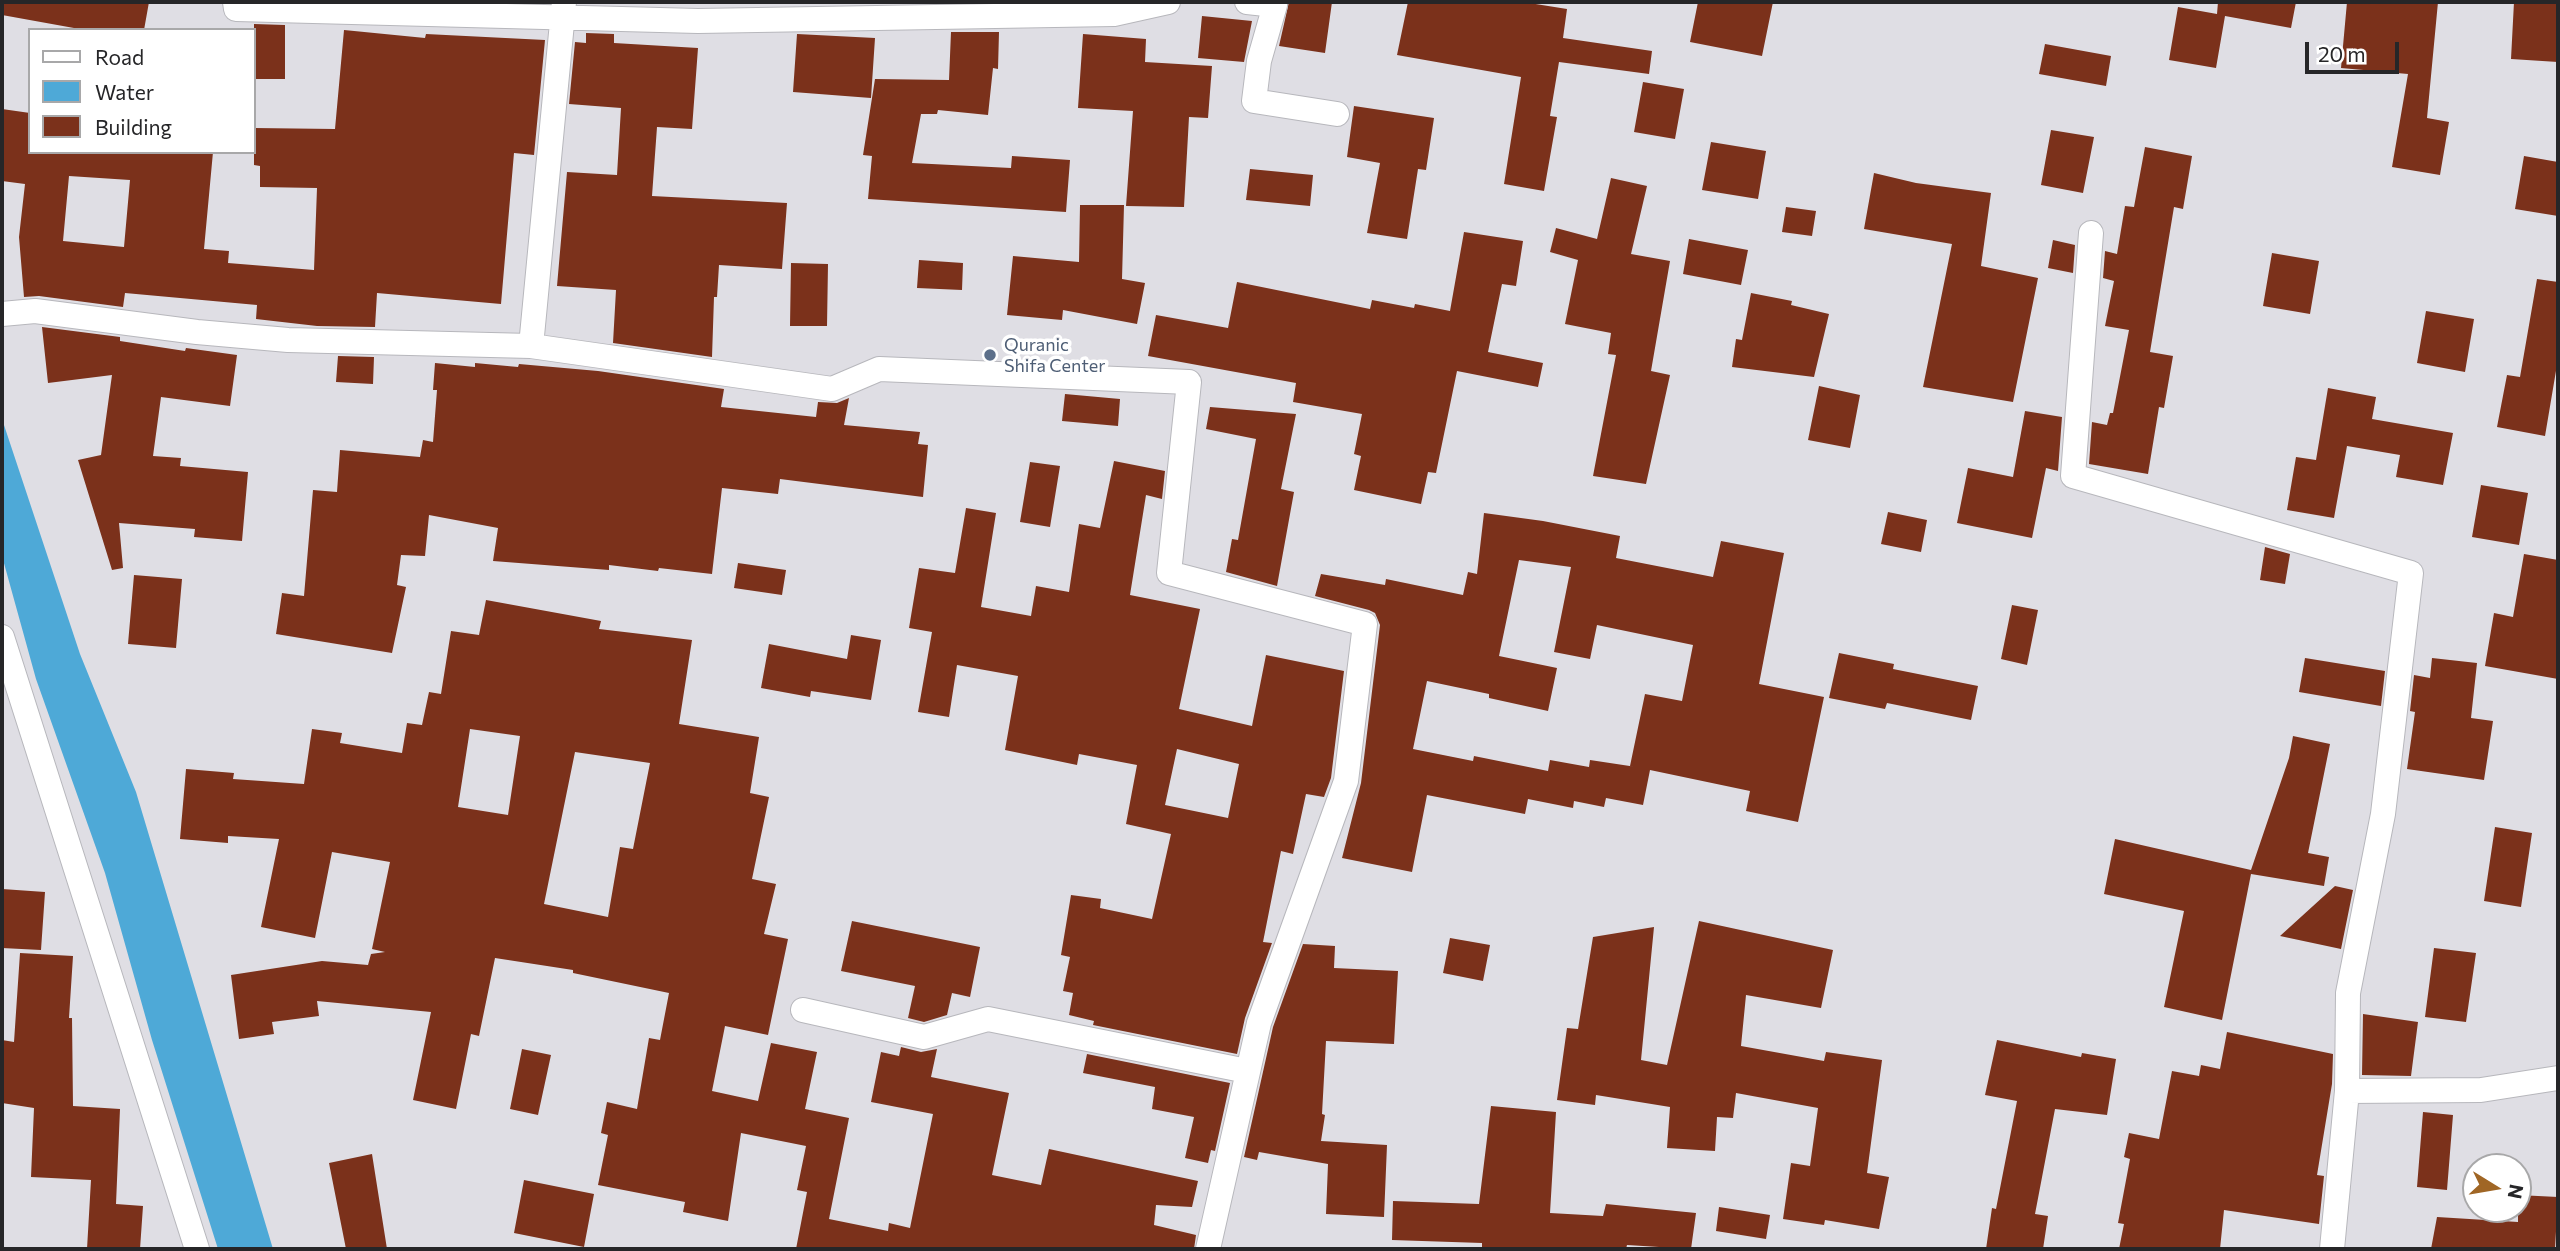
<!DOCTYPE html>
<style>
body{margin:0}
#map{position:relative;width:2560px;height:1251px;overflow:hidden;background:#dfdee4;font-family:Commissioner,sans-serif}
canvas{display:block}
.frame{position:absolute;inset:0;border:4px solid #262628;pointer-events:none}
.legend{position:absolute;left:28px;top:28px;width:228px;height:126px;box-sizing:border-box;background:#fff;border:2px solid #a8a8a9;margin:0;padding:9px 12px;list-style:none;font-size:21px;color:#262628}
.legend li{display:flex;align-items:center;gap:14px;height:35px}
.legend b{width:35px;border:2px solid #a8a8a9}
.north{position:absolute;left:2462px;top:1153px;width:70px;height:70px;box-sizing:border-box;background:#fff;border:2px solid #a8a8a9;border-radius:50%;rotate:101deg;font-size:19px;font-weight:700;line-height:28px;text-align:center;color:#262628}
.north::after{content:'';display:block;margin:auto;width:24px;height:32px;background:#a06625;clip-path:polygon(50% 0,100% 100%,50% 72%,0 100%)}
.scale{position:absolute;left:2305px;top:42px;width:94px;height:32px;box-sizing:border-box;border:4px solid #262628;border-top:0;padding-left:9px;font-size:21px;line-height:24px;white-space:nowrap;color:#262628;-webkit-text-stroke:5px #fff;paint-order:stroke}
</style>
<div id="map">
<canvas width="2560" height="1251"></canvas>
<div class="frame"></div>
<ul class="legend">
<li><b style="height:9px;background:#fff"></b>Road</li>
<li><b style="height:19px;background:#4ea9d7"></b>Water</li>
<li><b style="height:19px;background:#7b311b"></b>Building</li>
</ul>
<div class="north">N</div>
<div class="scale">20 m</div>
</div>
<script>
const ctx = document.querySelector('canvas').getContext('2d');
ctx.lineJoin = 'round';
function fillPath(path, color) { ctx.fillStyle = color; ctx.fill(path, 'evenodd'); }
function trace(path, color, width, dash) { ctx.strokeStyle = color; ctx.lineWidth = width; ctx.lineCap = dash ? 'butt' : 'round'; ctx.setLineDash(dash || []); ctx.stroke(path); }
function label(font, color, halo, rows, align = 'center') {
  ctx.font = font + ' Commissioner,sans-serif'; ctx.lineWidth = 7; ctx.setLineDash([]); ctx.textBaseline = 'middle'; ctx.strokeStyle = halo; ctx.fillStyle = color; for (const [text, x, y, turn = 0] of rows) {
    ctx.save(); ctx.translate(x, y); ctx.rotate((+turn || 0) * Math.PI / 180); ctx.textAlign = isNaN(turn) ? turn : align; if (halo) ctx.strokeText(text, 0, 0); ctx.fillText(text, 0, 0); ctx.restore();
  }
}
const water = new Path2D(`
 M 2,419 L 80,654 L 136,792 L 273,1249 L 218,1249 L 152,1040 L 105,873 L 36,679 L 2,556 Z`);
const building = new Path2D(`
 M 2,2 L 149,2 L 144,30 L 85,30 L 2,15 Z
 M 1289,2 L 1332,2 L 1325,53 L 1279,46 Z
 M 1408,2 L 1523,2 L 1567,9 L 1563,38 L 1652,51 L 1649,74 L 1559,62 L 1550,116 L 1557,117 L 1544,191 L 1504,184 L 1521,77 L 1397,55 Z
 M 1698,2 L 1773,2 L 1762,56 L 1690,42 Z
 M 2218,2 L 2296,2 L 2291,28 L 2225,16 L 2216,68 L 2169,60 L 2178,7 L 2217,14 Z
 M 2347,2 L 2438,2 L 2427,118 L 2449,122 L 2440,175 L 2392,167 L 2408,74 L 2341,68 Z
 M 2514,2 L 2558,2 L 2558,62 L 2511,59 Z
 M 1202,16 L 1252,21 L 1244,62 L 1198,58 Z
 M 254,24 L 285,25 L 285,79 L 254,79 Z
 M 344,30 L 425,38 L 426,34 L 545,40 L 534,155 L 514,153 L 501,304 L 377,293 L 375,327 L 317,326 L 256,319 L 257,305 L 125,293 L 123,307 L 39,296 L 24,297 L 19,237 L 25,184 L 2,181 L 2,109 L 30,113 L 30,152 L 213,152 L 204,249 L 229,251 L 228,263 L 314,270 L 317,188 L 260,187 L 260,166 L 254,165 L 254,128 L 335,129 ZM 69,176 L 130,180 L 124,247 L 63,241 Z
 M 951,32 L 999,32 L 998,69 L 993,68 L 988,115 L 938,110 L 937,114 L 921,114 L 912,163 L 1011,168 L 1012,156 L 1070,160 L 1066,212 L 868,199 L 872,156 L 863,155 L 875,79 L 949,80 Z
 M 586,33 L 614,34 L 614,43 L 698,48 L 692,129 L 657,127 L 652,196 L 787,203 L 782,269 L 719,265 L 717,297 L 714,297 L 712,357 L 613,343 L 616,290 L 557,286 L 567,172 L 617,175 L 621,108 L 569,104 L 575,42 L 586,43 Z
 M 797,34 L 875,38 L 871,98 L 793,92 Z
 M 1083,34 L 1146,39 L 1145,62 L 1212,66 L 1208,118 L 1189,117 L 1184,207 L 1126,206 L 1133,111 L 1078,108 Z
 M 2045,44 L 2111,56 L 2106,86 L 2039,74 Z
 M 1643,82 L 1684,89 L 1675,139 L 1634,132 Z
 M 1354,106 L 1434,118 L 1426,170 L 1418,169 L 1407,239 L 1367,233 L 1380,163 L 1347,157 Z
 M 2051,130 L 2094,137 L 2083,193 L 2041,185 Z
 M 1711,142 L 1766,151 L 1758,199 L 1702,190 Z
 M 2145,147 L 2192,156 L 2183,209 L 2174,207 L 2150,352 L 2173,356 L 2164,408 L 2159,407 L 2148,474 L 2089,464 L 2092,422 L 2107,425 L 2110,413 L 2113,413 L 2129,330 L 2105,326 L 2114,281 L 2103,278 L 2105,251 L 2117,254 L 2125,206 L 2134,207 Z
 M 2524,156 L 2558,162 L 2558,216 L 2515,209 Z
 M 1250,169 L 1313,175 L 1310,206 L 1246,200 Z
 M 1874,173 L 1916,183 L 1991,193 L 1981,266 L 2038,278 L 2013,402 L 1923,387 L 1952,244 L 1864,229 Z
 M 1611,178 L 1647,186 L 1631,254 L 1670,261 L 1651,371 L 1670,375 L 1646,484 L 1593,476 L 1616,355 L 1608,354 L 1611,333 L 1565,324 L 1578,260 L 1550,252 L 1556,228 L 1597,239 Z
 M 1080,205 L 1124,205 L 1122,279 L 1145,283 L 1137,324 L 1063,310 L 1062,320 L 1007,315 L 1013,256 L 1079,262 Z
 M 1786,207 L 1816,211 L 1812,236 L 1782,232 Z
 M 1464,232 L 1523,241 L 1516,286 L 1502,284 L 1488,352 L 1543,363 L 1538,387 L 1457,371 L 1436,473 L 1428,472 L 1421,504 L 1354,490 L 1361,456 L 1354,454 L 1362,414 L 1293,402 L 1296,383 L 1148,356 L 1156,315 L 1228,328 L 1237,282 L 1370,309 L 1372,300 L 1414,308 L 1415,304 L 1450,311 Z
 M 1689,239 L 1748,250 L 1741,285 L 1683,274 Z
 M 2053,240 L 2075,245 L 2073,273 L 2048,268 Z
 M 2272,253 L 2319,261 L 2310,314 L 2263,306 Z
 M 919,260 L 963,263 L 962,290 L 917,288 Z
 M 791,263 L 828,264 L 827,326 L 790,326 Z
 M 2537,279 L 2558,282 L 2558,359 L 2545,436 L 2497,427 L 2507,375 L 2520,377 Z
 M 1751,293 L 1792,301 L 1791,305 L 1829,314 L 1814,377 L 1732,367 L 1736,339 L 1742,340 Z
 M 2426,311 L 2474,319 L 2465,372 L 2417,363 Z
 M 42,327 L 120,337 L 120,341 L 185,351 L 186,348 L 237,355 L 230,406 L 161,397 L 153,456 L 181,458 L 180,466 L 248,472 L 242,541 L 194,537 L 195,529 L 119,523 L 123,568 L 112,570 L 78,460 L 101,455 L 112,375 L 48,383 Z
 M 338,356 L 374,357 L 373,384 L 336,382 Z
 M 435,363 L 475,367 L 475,363 L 518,367 L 519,364 L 598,371 L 724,389 L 721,407 L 816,417 L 818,402 L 837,403 L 849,398 L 844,425 L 920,432 L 918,444 L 928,445 L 923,497 L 780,479 L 778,494 L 722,488 L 712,574 L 659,568 L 658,571 L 609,565 L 609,570 L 493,561 L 498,528 L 429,515 L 425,556 L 401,555 L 397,585 L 406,587 L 392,653 L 276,634 L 282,593 L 304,596 L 313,490 L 337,492 L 340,450 L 420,457 L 423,440 L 433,442 L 437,390 L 433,390 Z
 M 1819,386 L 1860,395 L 1850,448 L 1808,440 Z
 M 2328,388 L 2376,397 L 2372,419 L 2453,433 L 2443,485 L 2396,477 L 2400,455 L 2347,446 L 2334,518 L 2287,510 L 2296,457 L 2316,460 Z
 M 1065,394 L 1120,399 L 1118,426 L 1062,421 Z
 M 1210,407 L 1296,414 L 1281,489 L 1294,492 L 1277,586 L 1226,572 L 1232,539 L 1238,540 L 1256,439 L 1206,429 Z
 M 2025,411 L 2062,417 L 2058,471 L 2046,468 L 2032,538 L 1957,523 L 1968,468 L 2013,477 Z
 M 1114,461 L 1165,471 L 1162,499 L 1146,495 L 1130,595 L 1200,609 L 1179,709 L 1252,726 L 1266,655 L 1344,671 L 1331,778 L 1324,797 L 1306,794 L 1293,854 L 1281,851 L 1263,942 L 1272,943 L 1245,1018 L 1237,1054 L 1093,1025 L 1094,1021 L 1069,1015 L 1073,993 L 1063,991 L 1070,957 L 1061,955 L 1071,895 L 1101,899 L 1100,908 L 1152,919 L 1171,834 L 1126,824 L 1137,765 L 1079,754 L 1077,765 L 1005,750 L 1018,676 L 957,665 L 949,717 L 918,712 L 932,632 L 909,628 L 919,568 L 955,573 L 966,508 L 996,513 L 981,607 L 1031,616 L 1036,586 L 1069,592 L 1079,524 L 1100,528 ZM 1177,749 L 1239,764 L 1228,818 L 1165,805 Z
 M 1030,462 L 1060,466 L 1050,527 L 1020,522 Z
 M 2481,485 L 2528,493 L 2519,545 L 2472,537 Z
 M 1888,512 L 1927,520 L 1921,552 L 1881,544 Z
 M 1484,513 L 1543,521 L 1620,536 L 1616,558 L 1713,577 L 1721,541 L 1784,553 L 1759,684 L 1824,697 L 1798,822 L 1746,811 L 1750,791 L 1650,770 L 1643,805 L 1606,798 L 1604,807 L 1574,801 L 1573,808 L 1528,799 L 1525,814 L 1427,795 L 1412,872 L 1342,858 L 1361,783 L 1380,625 L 1375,613 L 1369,610 L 1315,596 L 1321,574 L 1385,585 L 1386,579 L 1463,595 L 1468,572 L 1477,574 ZM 1519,560 L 1571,567 L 1554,652 L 1590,659 L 1597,625 L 1693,645 L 1682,701 L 1645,694 L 1630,766 L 1643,768 L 1590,760 L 1589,767 L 1550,760 L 1548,771 L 1474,756 L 1473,761 L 1413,749 L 1427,681 L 1489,694 L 1489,698 L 1548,711 L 1557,668 L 1499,656 Z
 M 2265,547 L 2290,554 L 2285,584 L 2260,580 Z
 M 2524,554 L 2558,560 L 2558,679 L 2485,666 L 2494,613 L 2513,617 Z
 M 738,563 L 786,570 L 782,595 L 734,588 Z
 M 134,575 L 182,579 L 176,648 L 128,644 Z
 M 486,600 L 601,621 L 599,629 L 692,640 L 679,724 L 759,737 L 750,793 L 769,797 L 752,879 L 776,884 L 764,934 L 788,939 L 768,1035 L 725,1026 L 712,1091 L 758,1101 L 771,1043 L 817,1052 L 805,1109 L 849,1118 L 829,1219 L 888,1231 L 889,1223 L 910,1228 L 933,1114 L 871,1102 L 881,1052 L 899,1056 L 901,1047 L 921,1052 L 937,1049 L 931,1077 L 1009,1093 L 992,1175 L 1041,1185 L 1049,1149 L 1198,1181 L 1192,1207 L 1156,1205 L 1154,1225 L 1196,1235 L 1194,1249 L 796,1249 L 807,1192 L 797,1190 L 806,1146 L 741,1133 L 728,1221 L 683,1212 L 685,1202 L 598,1185 L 608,1135 L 601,1133 L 607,1102 L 637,1109 L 649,1038 L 660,1040 L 669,993 L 573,973 L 573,970 L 495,958 L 479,1036 L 471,1034 L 456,1109 L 413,1100 L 431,1012 L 317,1001 L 319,1016 L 272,1022 L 274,1034 L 239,1039 L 231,975 L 322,961 L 368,965 L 371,954 L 385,952 L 372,949 L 390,862 L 332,852 L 315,938 L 261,927 L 279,839 L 228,836 L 228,843 L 180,839 L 186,769 L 234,773 L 233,779 L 304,784 L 312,729 L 342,733 L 340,743 L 402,753 L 407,723 L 422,725 L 429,692 L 441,694 L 451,631 L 479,635 ZM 470,729 L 520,736 L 508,815 L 458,807 ZM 575,752 L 650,763 L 633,849 L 620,847 L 608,917 L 544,904 Z
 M 2012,605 L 2038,610 L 2027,665 L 2001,659 Z
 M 851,635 L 881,640 L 871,700 L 811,691 L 810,697 L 761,688 L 769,644 L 847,659 Z
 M 1839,653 L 1894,664 L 1893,669 L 1978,686 L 1971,720 L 1887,703 L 1885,709 L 1829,698 Z
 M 2305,658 L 2385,671 L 2381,706 L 2299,692 Z
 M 2432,658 L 2477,663 L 2471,718 L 2493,721 L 2484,780 L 2407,769 L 2415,712 L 2410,711 L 2414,675 L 2430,678 Z
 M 2293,736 L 2330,744 L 2308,853 L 2329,857 L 2324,886 L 2251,874 L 2222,1020 L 2164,1007 L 2184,911 L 2104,894 L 2115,839 L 2251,870 L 2289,758 Z
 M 2495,827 L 2532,833 L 2521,907 L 2484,901 Z
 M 2335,886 L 2353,890 L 2341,949 L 2280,936 Z
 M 2,889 L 45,892 L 41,950 L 2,948 Z
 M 852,921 L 980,947 L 970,997 L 952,993 L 947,1015 L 924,1022 L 908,1018 L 915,986 L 841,971 Z
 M 1699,921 L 1833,950 L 1821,1008 L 1746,995 L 1741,1046 L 1824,1061 L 1826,1052 L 1882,1060 L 1867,1173 L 1889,1177 L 1879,1229 L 1825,1220 L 1824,1225 L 1783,1219 L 1791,1163 L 1810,1166 L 1818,1108 L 1736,1093 L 1733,1118 L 1717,1117 L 1715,1151 L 1667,1148 L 1670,1107 L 1596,1095 L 1595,1105 L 1557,1100 L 1567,1028 L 1578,1029 L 1593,937 L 1654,927 L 1641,1060 L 1667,1065 Z
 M 1450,938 L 1490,945 L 1483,981 L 1443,973 Z
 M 1303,944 L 1335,946 L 1334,968 L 1398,971 L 1394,1044 L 1326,1041 L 1322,1114 L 1325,1115 L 1321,1141 L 1387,1145 L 1384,1217 L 1326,1214 L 1328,1164 L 1259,1152 L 1257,1160 L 1244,1157 L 1273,1027 Z
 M 2434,948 L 2476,953 L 2466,1022 L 2425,1017 Z
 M 20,953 L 73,956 L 69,1018 L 72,1018 L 73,1106 L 120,1109 L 116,1204 L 143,1206 L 140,1249 L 87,1249 L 91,1180 L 31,1177 L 34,1108 L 2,1103 L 2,1040 L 14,1042 Z
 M 2363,1014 L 2418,1022 L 2411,1076 L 2362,1075 Z
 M 2227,1032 L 2333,1054 L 2332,1084 L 2317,1175 L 2324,1176 L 2319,1224 L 2224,1210 L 2220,1249 L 2119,1249 L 2124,1224 L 2118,1223 L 2130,1159 L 2124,1157 L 2129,1133 L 2159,1139 L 2172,1071 L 2199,1076 L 2201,1065 L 2220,1069 Z
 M 1997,1040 L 2081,1057 L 2082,1053 L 2116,1059 L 2107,1115 L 2055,1109 L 2035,1214 L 2048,1216 L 2043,1249 L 1986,1249 L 1992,1208 L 1996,1209 L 2017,1101 L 1985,1095 Z
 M 522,1049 L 551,1055 L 538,1115 L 510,1109 Z
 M 1087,1054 L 1230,1083 L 1215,1151 L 1211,1150 L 1208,1163 L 1185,1158 L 1194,1117 L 1152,1109 L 1155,1087 L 1083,1073 Z
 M 1491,1106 L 1556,1112 L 1550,1213 L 1603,1216 L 1606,1204 L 1696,1213 L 1691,1249 L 1627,1245 L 1626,1249 L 1482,1249 L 1482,1243 L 1392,1240 L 1393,1201 L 1479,1204 Z
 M 2423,1112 L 2453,1115 L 2447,1190 L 2417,1187 Z
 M 372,1154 L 387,1249 L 346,1249 L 329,1163 Z
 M 524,1180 L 594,1194 L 584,1247 L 514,1233 Z
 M 2518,1195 L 2558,1197 L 2555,1249 L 2431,1249 L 2437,1217 L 2518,1222 Z
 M 1719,1207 L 1770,1215 L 1766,1239 L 1716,1231 Z`);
const minor = new Path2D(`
 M 235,2 L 236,9 L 698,21 L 1114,14 L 1168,2
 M 1247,2 L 1275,5 L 1259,61 L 1254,101 L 1337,114
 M 2091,233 L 2073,476 L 2411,573 L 2383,814 L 2348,993 L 2347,1091 L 2332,1249
 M 2,314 L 35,311 L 197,332 L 288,340 L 531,346 L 832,389 L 879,369 L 1189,382 L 1169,573 L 1365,624 L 1346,781 L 1259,1023 L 1208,1249
 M 531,346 L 564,2
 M 2,637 L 197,1249
 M 803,1010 L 924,1037 L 988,1019 L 1247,1071
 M 2347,1091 L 2481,1090 L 2558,1078`);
const markers = [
 [990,355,7,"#5c6f8a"]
];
const serviceNames = [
 ["Quranic",1004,345],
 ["Shifa Center",1004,366]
];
fillPath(water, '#4ea9d7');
fillPath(building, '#7b311b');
trace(minor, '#b7b7bc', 26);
trace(minor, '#fff', 24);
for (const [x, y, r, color] of markers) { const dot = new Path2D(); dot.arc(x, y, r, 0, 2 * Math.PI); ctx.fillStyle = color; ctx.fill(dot); trace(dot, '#fff', 2.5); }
label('18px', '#4e5e75', '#fff', serviceNames, 'left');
</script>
